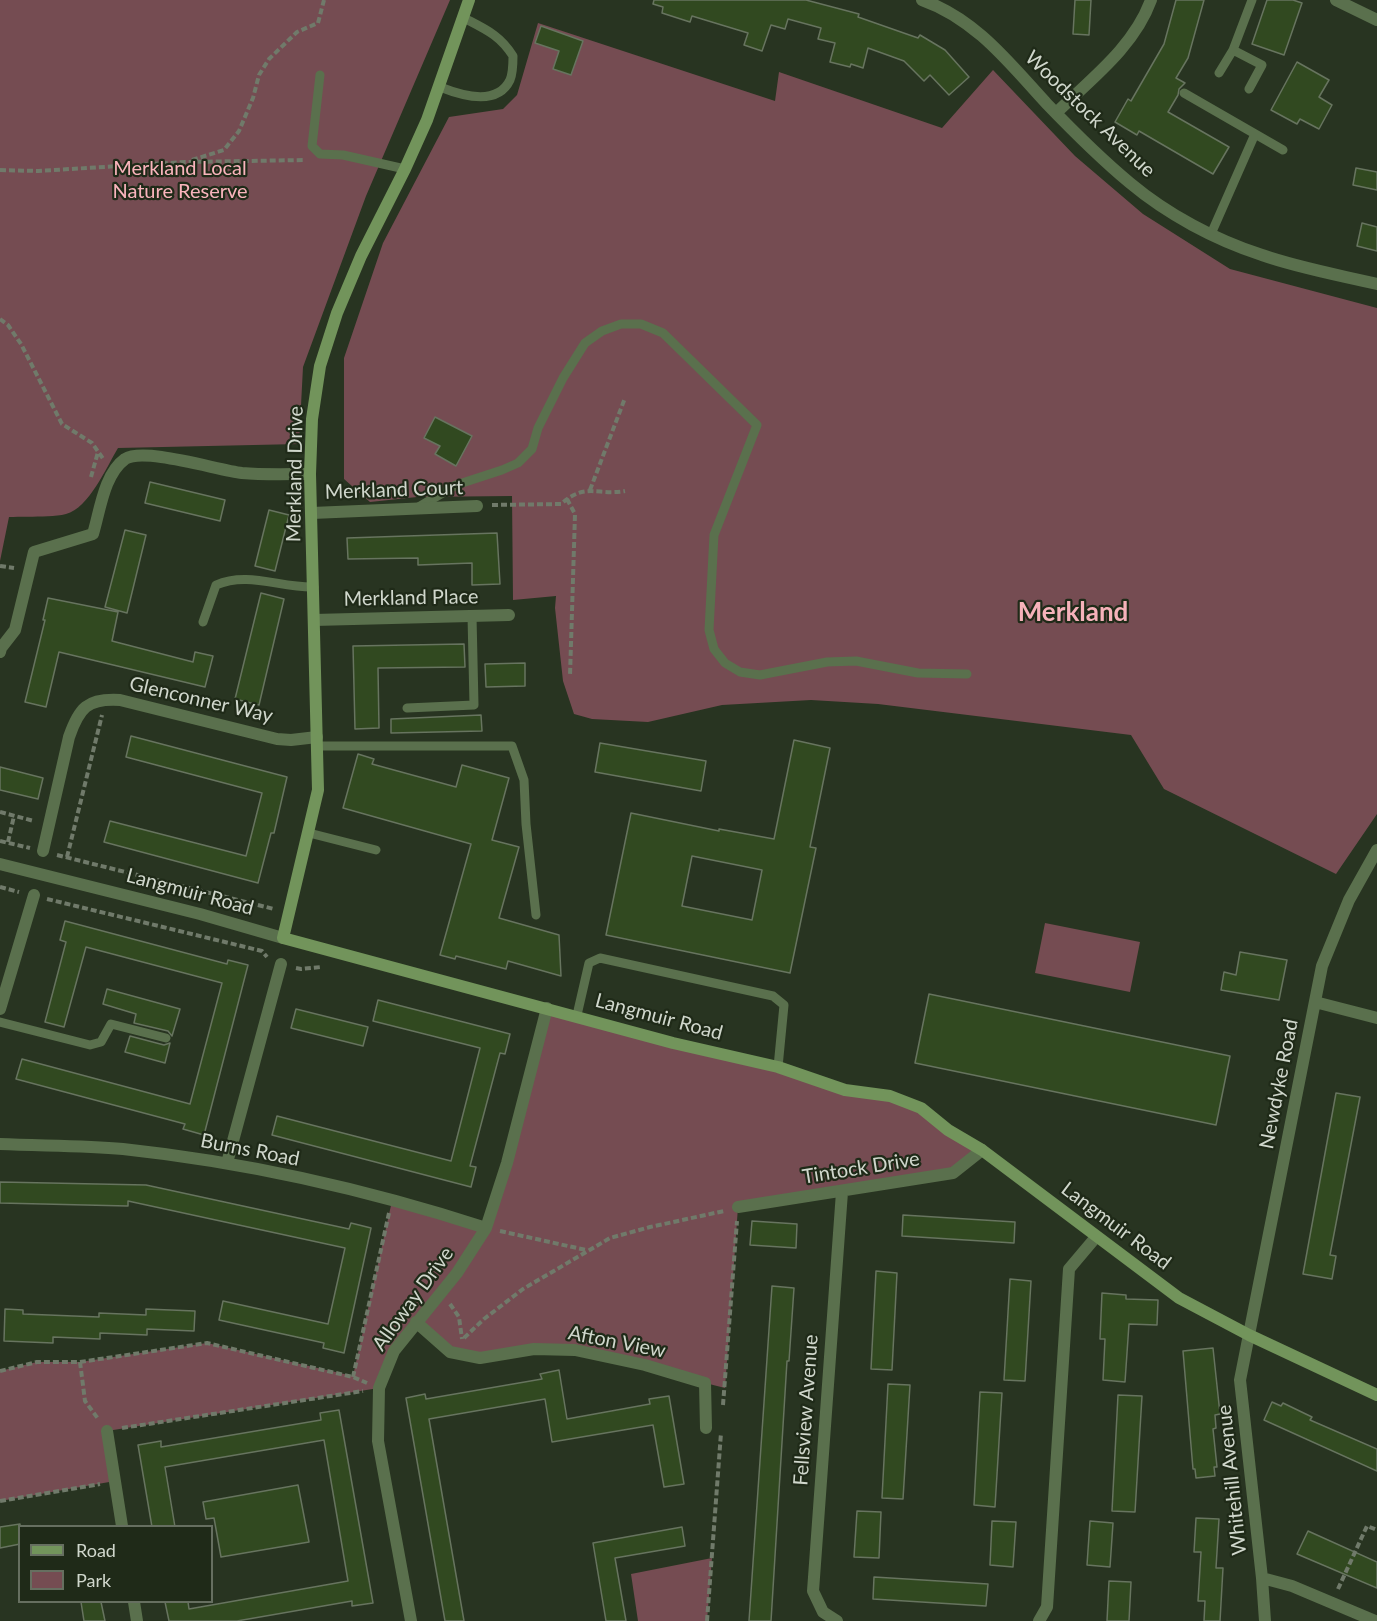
<!DOCTYPE html>
<style>
body{margin:0}
#map{position:relative;width:1377px;height:1621px;overflow:hidden;background:#283421;font-family:Lato,sans-serif}
canvas{display:block}
.legend{position:absolute;left:18px;top:1525px;width:195px;height:78px;box-sizing:border-box;background:#1f2a18;border:2px solid #666f60;margin:0;padding:8px 10px;list-style:none;font-size:18px;color:#d0d7cc}
.legend li{display:flex;align-items:center;gap:12px;height:30px}
.legend b{width:30px;border:2px solid #666f60}
</style>
<div id="map">
<canvas width="1377" height="1621"></canvas>
<ul class="legend">
<li><b style="height:8px;background:#72945b"></b>Road</li>
<li><b style="height:16px;background:#754c52"></b>Park</li>
</ul>
</div>
<script>
const ctx = document.querySelector('canvas').getContext('2d');
ctx.lineJoin = 'round';
function fillPath(path, color) { ctx.fillStyle = color; ctx.fill(path, 'evenodd'); }
function trace(path, color, width, dash) { ctx.strokeStyle = color; ctx.lineWidth = width; ctx.lineCap = dash ? 'butt' : 'round'; ctx.setLineDash(dash || []); ctx.stroke(path); }
function label(font, color, halo, rows, align = 'center') {
  ctx.font = font + ' Lato,sans-serif'; ctx.lineWidth = 4.5; ctx.setLineDash([]); ctx.textBaseline = 'middle'; ctx.strokeStyle = halo; ctx.fillStyle = color; for (const [text, x, y, turn = 0] of rows) {
    ctx.save(); ctx.translate(x, y); ctx.rotate((+turn || 0) * Math.PI / 180); ctx.textAlign = isNaN(turn) ? turn : align; if (halo) ctx.strokeText(text, 0, 0); ctx.fillText(text, 0, 0); ctx.restore();
  }
}
const green = new Path2D(`
 M 0,0 L 450,0 L 366,196 L 303,367 L 299,444 L 118,448 C 106,468 89,508 66,514 C 50,518 26,516 9,517 L 0,561 Z
 M 538,23 L 775,101 L 779,72 L 942,128 L 993,70 L 1075,156 L 1143,214 L 1230,269 L 1377,308 L 1377,814 L 1336,874 L 1164,789 L 1131,735 L 878,704 L 811,700 L 722,705 L 648,722 L 592,719 L 574,714 L 563,681 L 555,608 L 556,596 L 513,600 L 512,496 L 417,497 L 370,502 L 344,479 L 344,358 L 383,243 L 449,117 L 503,109 L 517,95 Z
 M 1045,923 L 1140,942 L 1130,992 L 1035,973 Z
 M 547,1008 L 890,1096 L 982,1150 L 953,1173 L 738,1207 L 725,1388 L 575,1350 L 480,1358 L 450,1352 L 416,1322 L 379,1388 L 107,1431 L 115,1481 L 0,1501 L 0,1371 L 37,1362 L 80,1362 L 207,1343 L 353,1376 L 392,1201 L 486,1228 Z
 M 712,1558 L 707,1621 L 638,1621 L 631,1574 Z`);
const building = new Path2D(`
 M 654,0 L 806,0 L 859,14 L 858,17 L 918,38 L 920,35 L 945,50 L 969,77 L 949,95 L 930,75 L 924,81 L 904,61 L 868,48 L 863,68 L 851,64 L 850,67 L 830,62 L 835,43 L 818,39 L 821,28 L 788,19 L 785,29 L 771,25 L 762,51 L 744,45 L 748,33 L 692,16 L 690,22 L 662,13 L 663,7 L 653,4 Z
 M 1075,0 L 1091,0 L 1089,35 L 1073,34 Z
 M 1176,0 L 1204,0 L 1188,58 L 1176,78 L 1185,83 L 1179,89 L 1178,95 L 1168,112 L 1229,147 L 1213,174 L 1139,131 L 1137,135 L 1115,122 L 1128,99 L 1131,101 L 1164,44 Z
 M 1267,0 L 1293,0 L 1302,3 L 1284,55 L 1252,44 Z
 M 541,26 L 583,41 L 571,75 L 553,69 L 559,51 L 535,43 Z
 M 1297,62 L 1329,80 L 1319,97 L 1332,105 L 1319,129 L 1300,119 L 1297,124 L 1271,110 Z
 M 1356,168 L 1377,172 L 1377,190 L 1353,185 Z
 M 1362,223 L 1377,227 L 1377,251 L 1357,246 Z
 M 435,417 L 472,436 L 456,466 L 435,454 L 440,446 L 424,438 Z
 M 150,482 L 225,500 L 220,521 L 145,503 Z
 M 269,510 L 289,515 L 275,571 L 255,566 Z
 M 125,530 L 146,535 L 127,613 L 105,607 Z
 M 497,533 L 500,584 L 472,585 L 472,563 L 418,565 L 418,558 L 348,559 L 347,538 Z
 M 261,593 L 284,599 L 259,705 L 235,699 Z
 M 48,598 L 118,612 L 112,641 L 193,662 L 195,652 L 213,656 L 205,687 L 59,652 L 46,707 L 25,702 L 45,620 L 43,620 Z
 M 464,644 L 465,667 L 378,668 L 379,728 L 355,729 L 353,646 Z
 M 525,663 L 525,686 L 486,687 L 485,664 Z
 M 481,715 L 482,731 L 391,733 L 391,719 Z
 M 131,736 L 287,777 L 274,833 L 271,833 L 258,883 L 104,842 L 110,821 L 246,856 L 262,793 L 126,757 Z
 M 794,740 L 830,748 L 810,847 L 816,848 L 790,973 L 606,935 L 631,813 L 719,831 L 719,829 L 774,839 ZM 692,856 L 762,870 L 752,920 L 682,906 Z
 M 600,743 L 706,761 L 701,791 L 595,772 Z
 M 358,754 L 374,759 L 372,764 L 456,787 L 462,765 L 509,778 L 492,840 L 519,847 L 499,918 L 559,935 L 561,976 L 508,961 L 506,969 L 456,956 L 455,959 L 440,955 L 471,844 L 343,808 Z
 M 0,767 L 43,778 L 38,799 L 0,790 Z
 M 65,921 L 227,964 L 228,960 L 248,965 L 204,1135 L 183,1129 L 185,1124 L 16,1079 L 22,1059 L 190,1104 L 222,983 L 86,947 L 64,1027 L 45,1022 L 66,942 L 60,940 Z
 M 1240,952 L 1287,960 L 1279,1000 L 1221,990 L 1224,972 L 1236,975 Z
 M 107,989 L 180,1009 L 172,1036 L 168,1031 L 134,1023 L 136,1014 L 103,1004 Z
 M 929,994 L 1230,1056 L 1216,1125 L 915,1063 Z
 M 378,1000 L 510,1034 L 505,1054 L 500,1053 L 470,1166 L 476,1167 L 471,1187 L 272,1135 L 277,1116 L 451,1161 L 480,1048 L 373,1021 Z
 M 296,1009 L 368,1027 L 363,1046 L 291,1028 Z
 M 130,1036 L 164,1045 L 170,1043 L 165,1063 L 125,1052 Z
 M 1336,1093 L 1360,1097 L 1330,1255 L 1336,1256 L 1332,1279 L 1303,1274 Z
 M 0,1182 L 146,1185 L 349,1229 L 351,1223 L 371,1228 L 344,1353 L 323,1348 L 324,1343 L 219,1320 L 223,1301 L 328,1324 L 345,1248 L 128,1201 L 128,1206 L 0,1203 Z
 M 903,1215 L 1015,1222 L 1014,1243 L 902,1236 Z
 M 752,1221 L 797,1224 L 796,1248 L 750,1245 Z
 M 876,1271 L 897,1273 L 892,1370 L 871,1369 Z
 M 1010,1279 L 1031,1281 L 1025,1381 L 1004,1380 Z
 M 772,1286 L 794,1288 L 789,1361 L 787,1361 L 771,1621 L 749,1621 Z
 M 1102,1293 L 1126,1295 L 1126,1299 L 1158,1300 L 1157,1325 L 1129,1324 L 1125,1382 L 1103,1380 L 1105,1339 L 1100,1339 Z
 M 5,1309 L 23,1310 L 23,1314 L 99,1317 L 99,1313 L 146,1315 L 146,1309 L 195,1311 L 194,1331 L 147,1329 L 147,1335 L 100,1333 L 100,1339 L 53,1337 L 53,1343 L 4,1341 Z
 M 1213,1348 L 1220,1414 L 1215,1415 L 1216,1428 L 1213,1429 L 1217,1467 L 1214,1467 L 1215,1476 L 1196,1478 L 1195,1469 L 1193,1469 L 1183,1351 Z
 M 559,1370 L 567,1419 L 650,1404 L 649,1399 L 669,1396 L 684,1484 L 664,1487 L 653,1425 L 552,1442 L 545,1399 L 429,1419 L 464,1621 L 445,1621 L 406,1398 L 425,1394 L 426,1399 L 542,1379 L 540,1374 Z
 M 888,1384 L 910,1385 L 903,1499 L 882,1498 Z
 M 980,1392 L 1002,1393 L 995,1507 L 974,1505 Z
 M 1118,1395 L 1142,1396 L 1135,1512 L 1112,1511 Z
 M 1272,1402 L 1281,1406 L 1283,1403 L 1312,1417 L 1310,1420 L 1377,1449 L 1377,1471 L 1264,1420 Z
 M 339,1410 L 373,1603 L 352,1606 L 352,1601 L 237,1621 L 169,1621 L 165,1602 L 188,1602 L 189,1609 L 348,1581 L 324,1440 L 165,1467 L 175,1527 L 152,1527 L 138,1445 L 161,1441 L 161,1447 L 321,1420 L 320,1413 Z
 M 298,1485 L 309,1542 L 221,1557 L 214,1518 L 206,1519 L 203,1502 Z
 M 857,1511 L 881,1512 L 879,1558 L 854,1557 Z
 M 1196,1518 L 1219,1519 L 1216,1568 L 1223,1568 L 1220,1621 L 1204,1621 L 1205,1601 L 1198,1601 L 1201,1552 L 1194,1552 Z
 M 992,1521 L 1016,1522 L 1013,1567 L 990,1565 Z
 M 1090,1521 L 1113,1523 L 1110,1567 L 1087,1565 Z
 M 20,1524 L 20,1544 L 0,1548 L 0,1527 Z
 M 682,1527 L 685,1546 L 615,1558 L 626,1621 L 606,1621 L 593,1543 Z
 M 1308,1531 L 1377,1562 L 1377,1588 L 1297,1554 Z
 M 874,1577 L 988,1584 L 986,1606 L 873,1599 Z
 M 1109,1581 L 1131,1582 L 1129,1621 L 1107,1621 Z
 M 81,1602 L 101,1602 L 105,1621 L 84,1621 Z`);
const path = new Path2D(`
 M 192,160 L 224,150 L 239,131 L 253,98 L 259,75 L 269,59 L 297,32 L 318,23 L 324,0
 M 0,170 L 38,171 L 185,162 L 305,160
 M 0,319 L 8,325 L 21,344 L 62,424 L 92,443 L 104,460
 M 91,477 L 98,452
 M 590,490 L 625,398
 M 567,499 L 575,514 L 570,676
 M 492,505 L 561,504 C 586,482 597,496 625,491
 M 0,566 L 14,568
 M 0,812 L 34,821
 M 0,841 L 30,848
 M 8,842 L 14,816
 M 57,855 L 274,909
 M 67,857 L 102,715
 M 0,887 L 19,892
 M 47,899 L 262,951 L 267,957
 M 296,968 L 301,969 L 321,967
 M 500,1231 L 586,1250
 M 450,1304 L 459,1317 L 462,1339
 M 464,1338 L 484,1319 L 523,1289 L 610,1238 L 650,1227 L 724,1211
 M 80,1362 L 85,1401 L 99,1420
 M 0,1371 L 37,1362 L 80,1362 L 207,1343 L 353,1377 L 367,1383
 M 353,1377 L 389,1213
 M 723,1405 L 737,1221
 M 122,1428 L 363,1391
 M 0,1501 L 100,1484
 M 1338,1589 L 1367,1526 L 1377,1530
 M 707,1621 L 721,1433`);
const lane = new Path2D(`
 M 1233,50 L 1262,65 L 1249,89
 M 1219,73 L 1233,50 L 1252,0
 M 320,75 L 312,146 L 320,154 L 343,155 L 405,169
 M 440,87 C 460,95 497,107 510,80 C 513,73 513,64 513,56 C 500,35 485,29 464,18
 M 1184,93 L 1283,150
 M 1211,234 L 1255,134
 M 417,508 L 456,485 L 502,470 L 518,463 L 532,449 L 538,428 L 563,378 L 585,343 L 602,331 L 621,324 L 641,324 L 663,333 L 757,425 L 714,535 L 709,630 L 714,649 L 725,663 L 740,672 L 760,675 L 827,662 L 856,661 L 918,673 L 967,674
 M 203,622 L 216,585 C 248,571 280,588 314,587
 M 407,708 L 474,705 L 472,616
 M 318,746 L 512,746 L 524,780 L 526,824 L 536,915
 M 309,833 L 376,850
 M 577,1015 L 589,963 L 600,958 L 773,996 L 784,1005 L 778,1067
 M 0,1022 L 90,1045 L 101,1042 L 111,1024 L 166,1038`);
const street = new Path2D(`
 M 922,0 C 976,19 1010,64 1047,104 C 1073,131 1101,159 1130,183 C 1167,214 1215,240 1262,255 C 1299,268 1339,275 1377,284
 M 1336,0 L 1377,20
 M 1056,113 C 1091,79 1134,47 1151,0
 M 312,513 L 477,506
 M 314,620 L 509,615
 M 0,652 L 1,648 L 15,630 L 34,552 L 93,534 C 100,511 104,474 125,459 C 144,447 217,470 242,473 C 264,475 288,474 310,474
 M 43,851 L 69,737 C 79,708 87,698 120,700 L 277,739 L 291,740 L 317,737
 M 0,864 L 200,914 L 283,938
 M 1315,1002 L 1377,1018
 M 0,1009 L 34,895
 M 0,1144 C 41,1146 82,1145 123,1149 C 245,1162 369,1190 486,1228
 M 227,1163 L 281,964
 M 738,1207 L 953,1173 L 982,1150
 M 416,1322 L 450,1352 L 480,1358 L 534,1349 L 575,1350 L 645,1365 L 705,1383 L 706,1428
 M 107,1431 L 122,1526
 M 1262,1578 L 1292,1586 L 1375,1621
 M 134,1602 L 137,1621
 M 411,1621 L 378,1441 L 379,1388 L 394,1351 L 457,1273 L 486,1228 L 507,1163 L 547,1008
 M 837,1621 L 823,1612 L 813,1591 L 842,1192
 M 1039,1621 L 1047,1607 L 1069,1269 L 1096,1237
 M 1265,1621 L 1262,1578 L 1240,1380 L 1322,966 L 1349,900 L 1377,850`);
const secondary = new Path2D(`
 M 469,0 L 427,120 L 405,169 L 361,256 L 337,313 L 320,366 L 312,419 L 310,474 L 318,790 L 283,938 L 673,1043 L 778,1067 L 845,1090 L 890,1096 L 921,1108 L 948,1130 L 982,1150 L 1179,1298 L 1249,1335 L 1377,1395`);
const streetNames = [
 ["Woodstock Avenue",1090,114,44],
 ["Merkland Drive",295,474,-89],
 ["Merkland Court",394,490,-2],
 ["Merkland Place",411,598,-1],
 ["Glenconner Way",201,700,13],
 ["Langmuir Road",190,892,15],
 ["Langmuir Road",659,1017,15],
 ["Newdyke Road",1279,1084,-79],
 ["Burns Road",250,1150,11],
 ["Tintock Drive",861,1168,-9],
 ["Langmuir Road",1116,1226,37],
 ["Alloway Drive",413,1299,-54],
 ["Afton View",617,1342,11],
 ["Fellsview Avenue",806,1410,-86],
 ["Whitehill Avenue",1232,1480,-96]
];
const parkNames = [
 ["Merkland Local",180,169],
 ["Nature Reserve",180,192]
];
const districtNames = [
 ["Merkland",1073,613]
];
fillPath(green, '#754c52');
fillPath(building, '#314920');
trace(building, '#67745f', 1.5);
trace(path, '#707a6a', 4, [6, 3]);
trace(lane, '#5a704d', 9);
trace(street, '#5a704d', 12);
trace(secondary, '#72945b', 12);
label('20px', '#d0d7cc', '#1f2a18', streetNames);
label('20px', '#f9b4bc', '#1f2a18', parkNames);
label('bold 26px', '#f6b2ba', '#1f2a18', districtNames);
</script>
